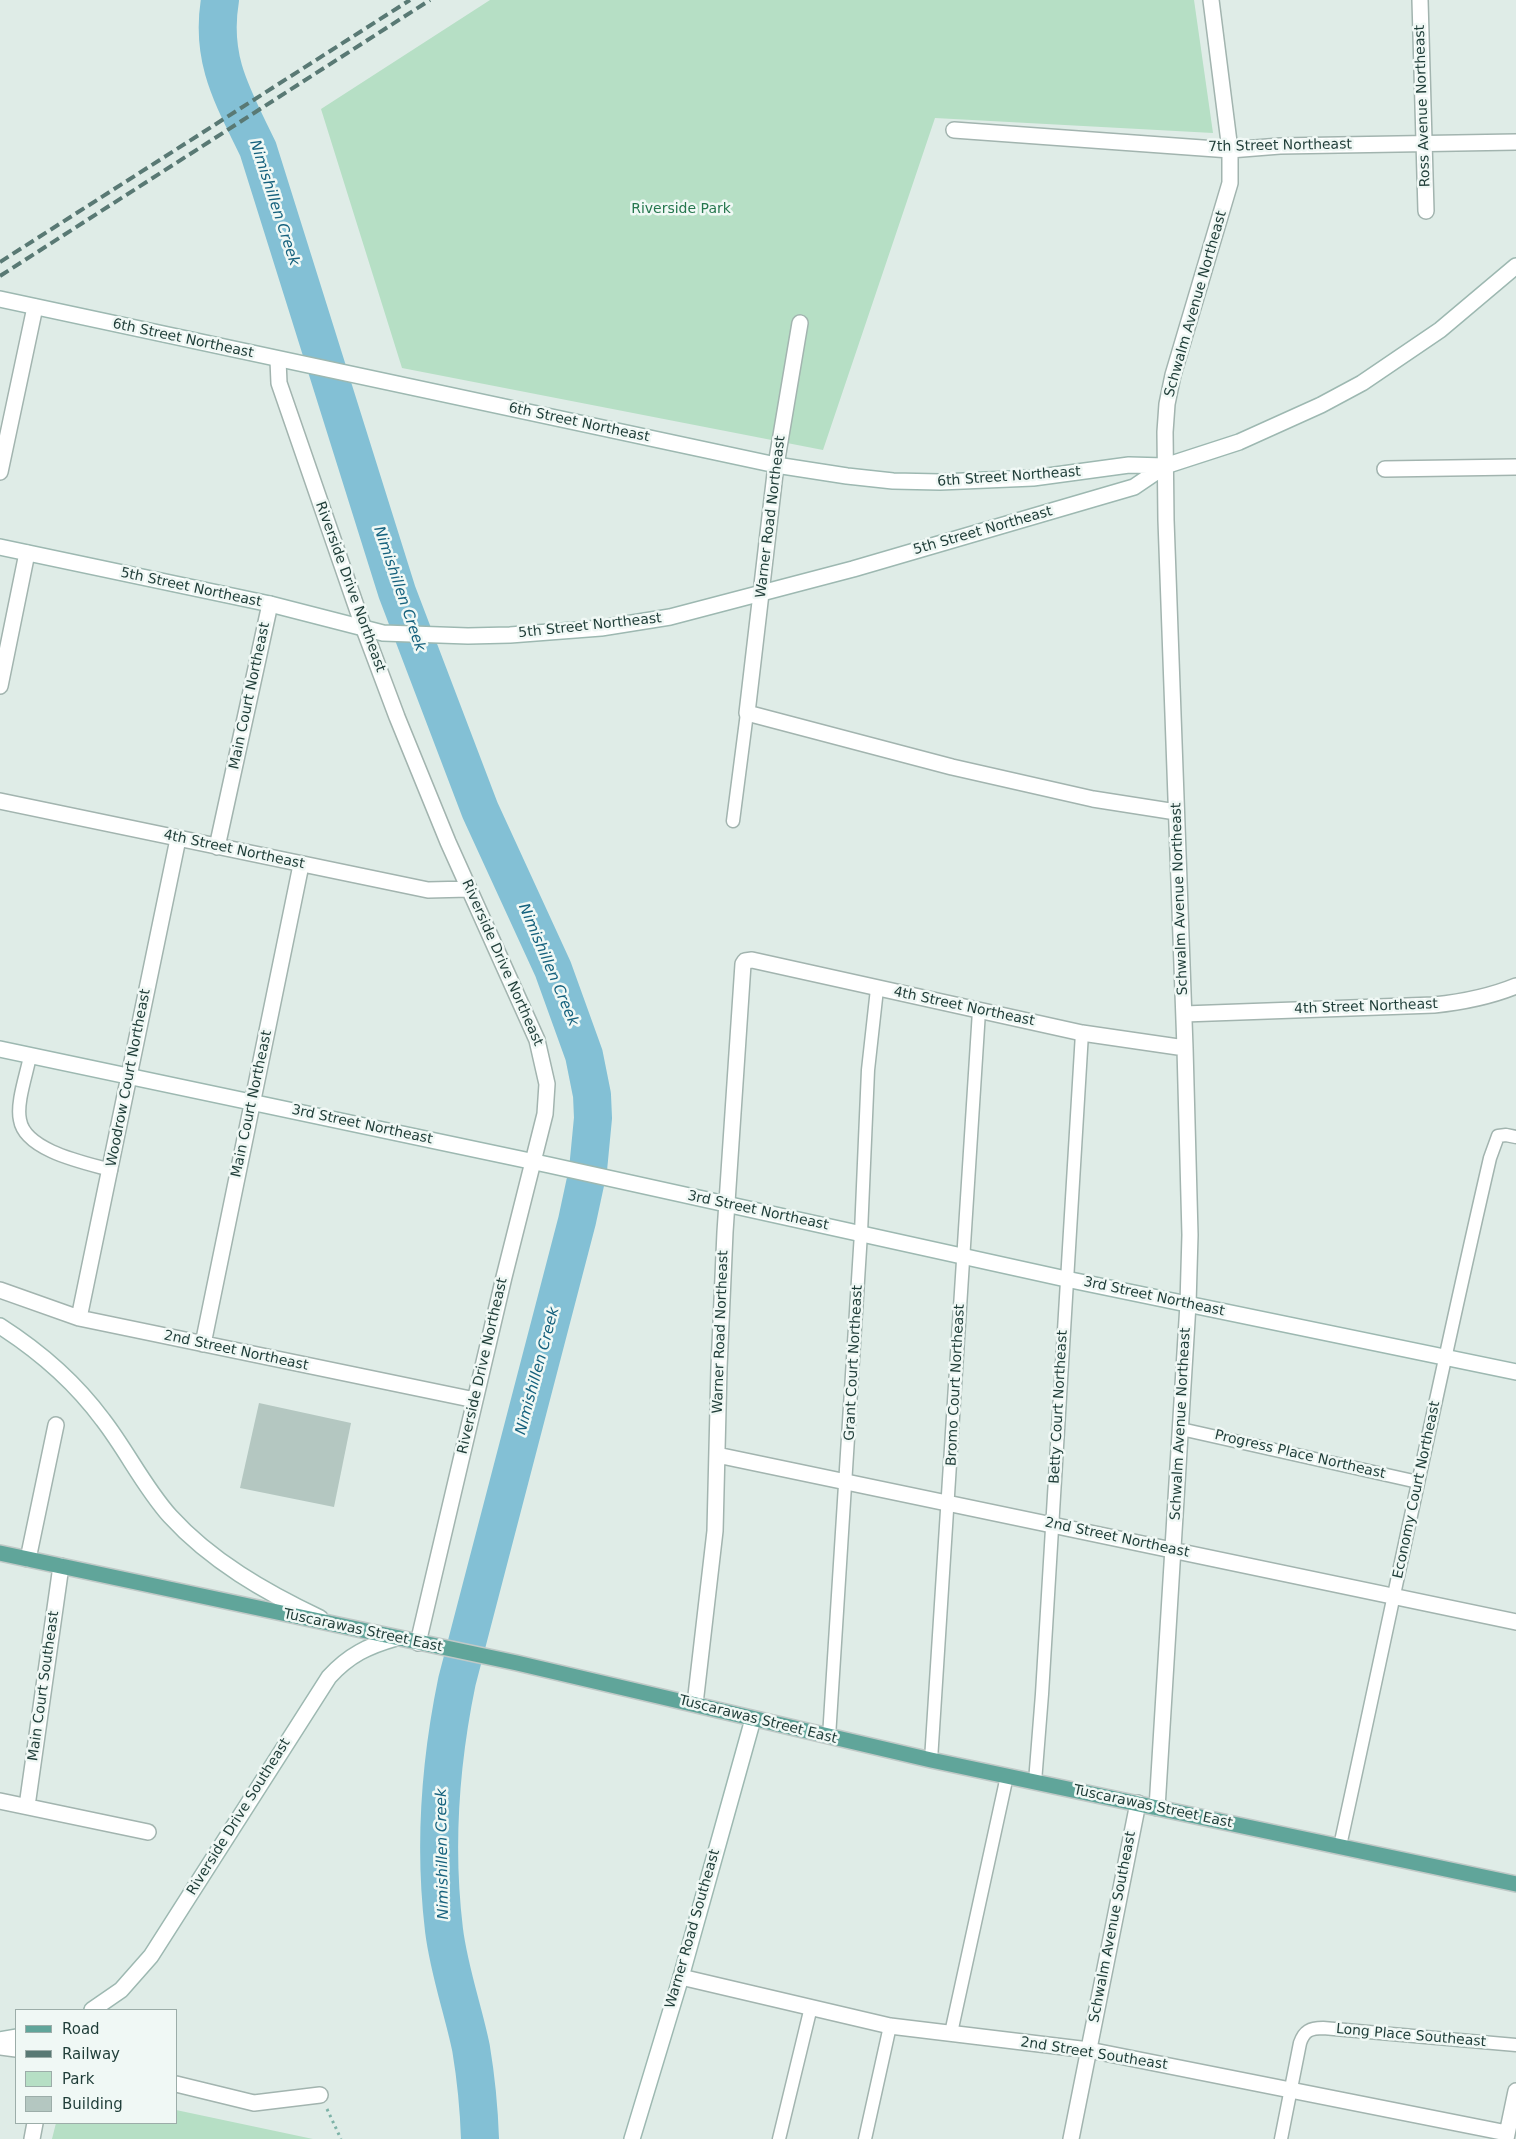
<!DOCTYPE html>
<style>
body{margin:0}
#map{position:relative;width:1516px;height:2139px;overflow:hidden;background:#dfece7;font-family:"DejaVu Sans",sans-serif}
canvas{display:block}
.legend{position:absolute;left:15px;top:2009px;width:162px;height:115px;box-sizing:border-box;background:#f0f8f5;border:1px solid #9cada9;margin:0;padding:6px 9px;list-style:none;font-size:15px;color:#1f3d38}
.legend li{display:flex;align-items:center;gap:10px;height:25px}
.legend b{width:25px;border:1px solid #9cada9}
</style>
<div id="map">
<canvas width="1516" height="2139"></canvas>
<ul class="legend">
<li><b style="height:6px;background:#60a59a"></b>Road</li>
<li><b style="height:6px;background:#597974"></b>Railway</li>
<li><b style="height:14px;background:#b6dfc5"></b>Park</li>
<li><b style="height:14px;background:#b4c7c1"></b>Building</li>
</ul>
</div>
<script>
const ctx = document.querySelector('canvas').getContext('2d');
ctx.lineJoin = 'round';
function fillPath(path, color) { ctx.fillStyle = color; ctx.fill(path, 'evenodd'); }
function trace(path, color, width, dash) { ctx.strokeStyle = color; ctx.lineWidth = width; ctx.lineCap = dash ? 'butt' : 'round'; ctx.setLineDash(dash || []); ctx.stroke(path); }
function label(font, color, halo, rows, align = 'center') {
  ctx.font = font + ' "DejaVu Sans",sans-serif'; ctx.lineWidth = 5; ctx.setLineDash([]); ctx.textBaseline = 'middle'; ctx.strokeStyle = halo; ctx.fillStyle = color; for (const [text, x, y, turn = 0] of rows) {
    ctx.save(); ctx.translate(x, y); ctx.rotate((+turn || 0) * Math.PI / 180); ctx.textAlign = isNaN(turn) ? turn : align; if (halo) ctx.strokeText(text, 0, 0); ctx.fillText(text, 0, 0); ctx.restore();
  }
}
const green = new Path2D(`
 M 490,0 L 1194,0 L 1213,133 L 935,118 L 823,450 L 402,368 L 321,109 Z
 M 176,2110 L 313,2139 L 52,2139 L 56,2123 L 176,2123 Z`);
const river = new Path2D(`
 M 220,0 C 210,60 233,97 258,149 L 397,592 L 480,810 L 553,969 L 584,1055 L 592,1095 L 593,1118 L 588,1170 L 577,1221 L 457,1681 C 440,1763 434,1847 444,1930 C 449,1971 463,2009 471,2048 C 476,2078 479,2109 480,2139`);
const building = new Path2D(`
 M 259,1403 L 351,1423 L 334,1507 L 240,1488 Z`);
const path = new Path2D(`
 M 327,2109 L 341,2139`);
const lane = new Path2D(`
 M 733,821 L 747,713
 M 30,1056 C 27,1073 16,1103 20,1120 C 25,1151 86,1163 111,1170
 M 1181,1429 L 1418,1482
 M 829,1737 L 861,1233 L 868,1070 L 877,989
 M 931,1760 L 979,1011
 M 1035,1782 L 1042,1694 L 1082,1033
 M 1340,1846 C 1390,1617 1437,1387 1490,1158 L 1498,1136 L 1506,1135 L 1516,1137
 M 951,2033 L 1007,1776
 M 779,2139 L 811,2007
 M 865,2139 L 890,2026
 M 1281,2139 L 1300,2043 C 1304,2031 1310,2028 1323,2028 L 1516,2045`);
const street = new Path2D(`
 M 1420,0 L 1426,211
 M 954,130 L 1230,150 L 1280,146 L 1516,142
 M 800,323 L 776,465 L 747,713 L 952,767 L 1093,799 L 1176,812
 M 278,360 L 279,383 L 364,629 L 397,717 L 448,842 L 537,1040 L 547,1084 L 545,1114 L 504,1277 L 418,1643
 M 1385,469 L 1516,467
 M 0,472 L 35,307
 M 0,686 L 27,553
 M 0,801 L 428,890 L 469,889
 M 217,847 L 270,604
 M 1184,1014 L 1434,1005 C 1463,1002 1489,997 1516,986
 M 0,1290 L 79,1318 L 475,1400
 M 79,1318 L 178,839
 M 203,1344 L 301,865
 M 717,1455 L 1516,1622
 M 28,1559 L 56,1425
 M 695,1704 L 715,1531 L 719,1368 L 725,1232 L 743,964 L 745,961 L 752,960 L 1082,1033 L 1185,1048
 M 0,1801 L 148,1832
 M 27,1806 L 61,1566
 M 1157,1808 L 1188,1304 L 1190,1235 L 1185,1048 L 1166,520 L 1165,432 L 1167,404 L 1173,375 L 1230,183 L 1230,150 L 1211,0
 M 681,1977 L 890,2026 L 1089,2050 L 1507,2133
 M 0,2047 L 16,2049
 M 176,2084 L 254,2103 L 320,2095
 M 32,2139 L 35,2123
 M 1071,2139 L 1138,1803
 M 1506,2139 L 1516,2091`);
const secondary = new Path2D(`
 M 0,299 L 776,465 L 847,476 L 893,481 L 940,482 L 1033,478 L 1129,465 L 1165,466
 M 0,547 L 270,604 L 383,633 L 468,636 L 510,635 L 601,628 L 670,617 L 853,569 L 1134,487 L 1165,466 L 1239,442 L 1321,405 L 1362,383 L 1440,330 L 1516,266
 M 0,1049 L 549,1165 L 1066,1279 L 1516,1372
 M 0,1326 C 39,1351 75,1382 103,1420 C 127,1451 144,1487 170,1516 C 211,1561 265,1592 320,1618
 M 92,2010 L 121,1990 L 151,1956 L 329,1677 C 349,1655 368,1646 396,1638
 M 0,2040 L 16,2037
 M 632,2139 L 681,1977 L 753,1719`);
const primary = new Path2D(`
 M 0,1553 L 517,1663 L 931,1760 L 1516,1884`);
const rail = new Path2D(`
 M 0,262 L 410,0
 M 0,276 L 430,0`);
const streetNames = [
 ["Ross Avenue Northeast",1423,106,-92],
 ["7th Street Northeast",1280,146,-1],
 ["Schwalm Avenue Northeast",1196,304,-74],
 ["6th Street Northeast",183,339,12],
 ["6th Street Northeast",579,423,12],
 ["6th Street Northeast",1009,477,-4],
 ["Warner Road Northeast",771,517,-83],
 ["5th Street Northeast",983,531,-16],
 ["Riverside Drive Northeast",350,587,70],
 ["5th Street Northeast",191,588,12],
 ["5th Street Northeast",590,626,-6],
 ["Main Court Northeast",250,696,-78],
 ["4th Street Northeast",234,850,12],
 ["Schwalm Avenue Northeast",1180,899,-92],
 ["Riverside Drive Northeast",502,963,66],
 ["4th Street Northeast",964,1007,12],
 ["4th Street Northeast",1366,1007,-2],
 ["Woodrow Court Northeast",129,1078,-79],
 ["Main Court Northeast",252,1104,-78],
 ["3rd Street Northeast",362,1125,12],
 ["3rd Street Northeast",758,1211,12],
 ["3rd Street Northeast",1154,1297,12],
 ["Warner Road Northeast",721,1332,-88],
 ["2nd Street Northeast",236,1351,12],
 ["Grant Court Northeast",854,1363,-87],
 ["Riverside Drive Northeast",483,1366,-77],
 ["Bromo Court Northeast",956,1385,-87],
 ["Betty Court Northeast",1059,1407,-87],
 ["Schwalm Avenue Northeast",1181,1424,-87],
 ["Progress Place Northeast",1300,1455,13],
 ["Economy Court Northeast",1417,1490,-78],
 ["2nd Street Northeast",1117,1538,12],
 ["Tuscarawas Street East",363,1631,12],
 ["Main Court Southeast",44,1686,-82],
 ["Tuscarawas Street East",758,1720,14],
 ["Tuscarawas Street East",1153,1807,12],
 ["Riverside Drive Southeast",239,1817,-58],
 ["Schwalm Avenue Southeast",1113,1927,-79],
 ["Warner Road Southeast",693,1929,-74],
 ["Long Place Southeast",1411,2036,5],
 ["2nd Street Southeast",1094,2054,9]
];
const parkNames = [
 ["Riverside Park",681,209]
];
const waterNames = [
 ["Nimishillen Creek",274,203,72],
 ["Nimishillen Creek",399,589,71],
 ["Nimishillen Creek",548,965,67],
 ["Nimishillen Creek",538,1371,-75],
 ["Nimishillen Creek",443,1854,-91]
];
fillPath(green, '#b6dfc5');
trace(river, '#83c0d5', 38);
fillPath(building, '#b4c7c1');
trace(lane, '#a2b4af', 15);
trace(street, '#a2b4af', 18);
trace(secondary, '#9db8b1', 18);
trace(primary, '#c0c9c7', 18);
trace(path, '#7db2a7', 3, [2.5, 4]);
trace(lane, '#fff', 12);
trace(street, '#fff', 15);
trace(secondary, '#fff', 15);
trace(primary, '#60a59a', 15);
trace(rail, '#597974', 4, [10, 5]);
label('14px', '#1f3d38', '#f0f8f5', streetNames);
label('14px', '#26774e', '#f0f8f5', parkNames);
label('italic 15px', '#15617d', '#f0f8f5', waterNames);
</script>
